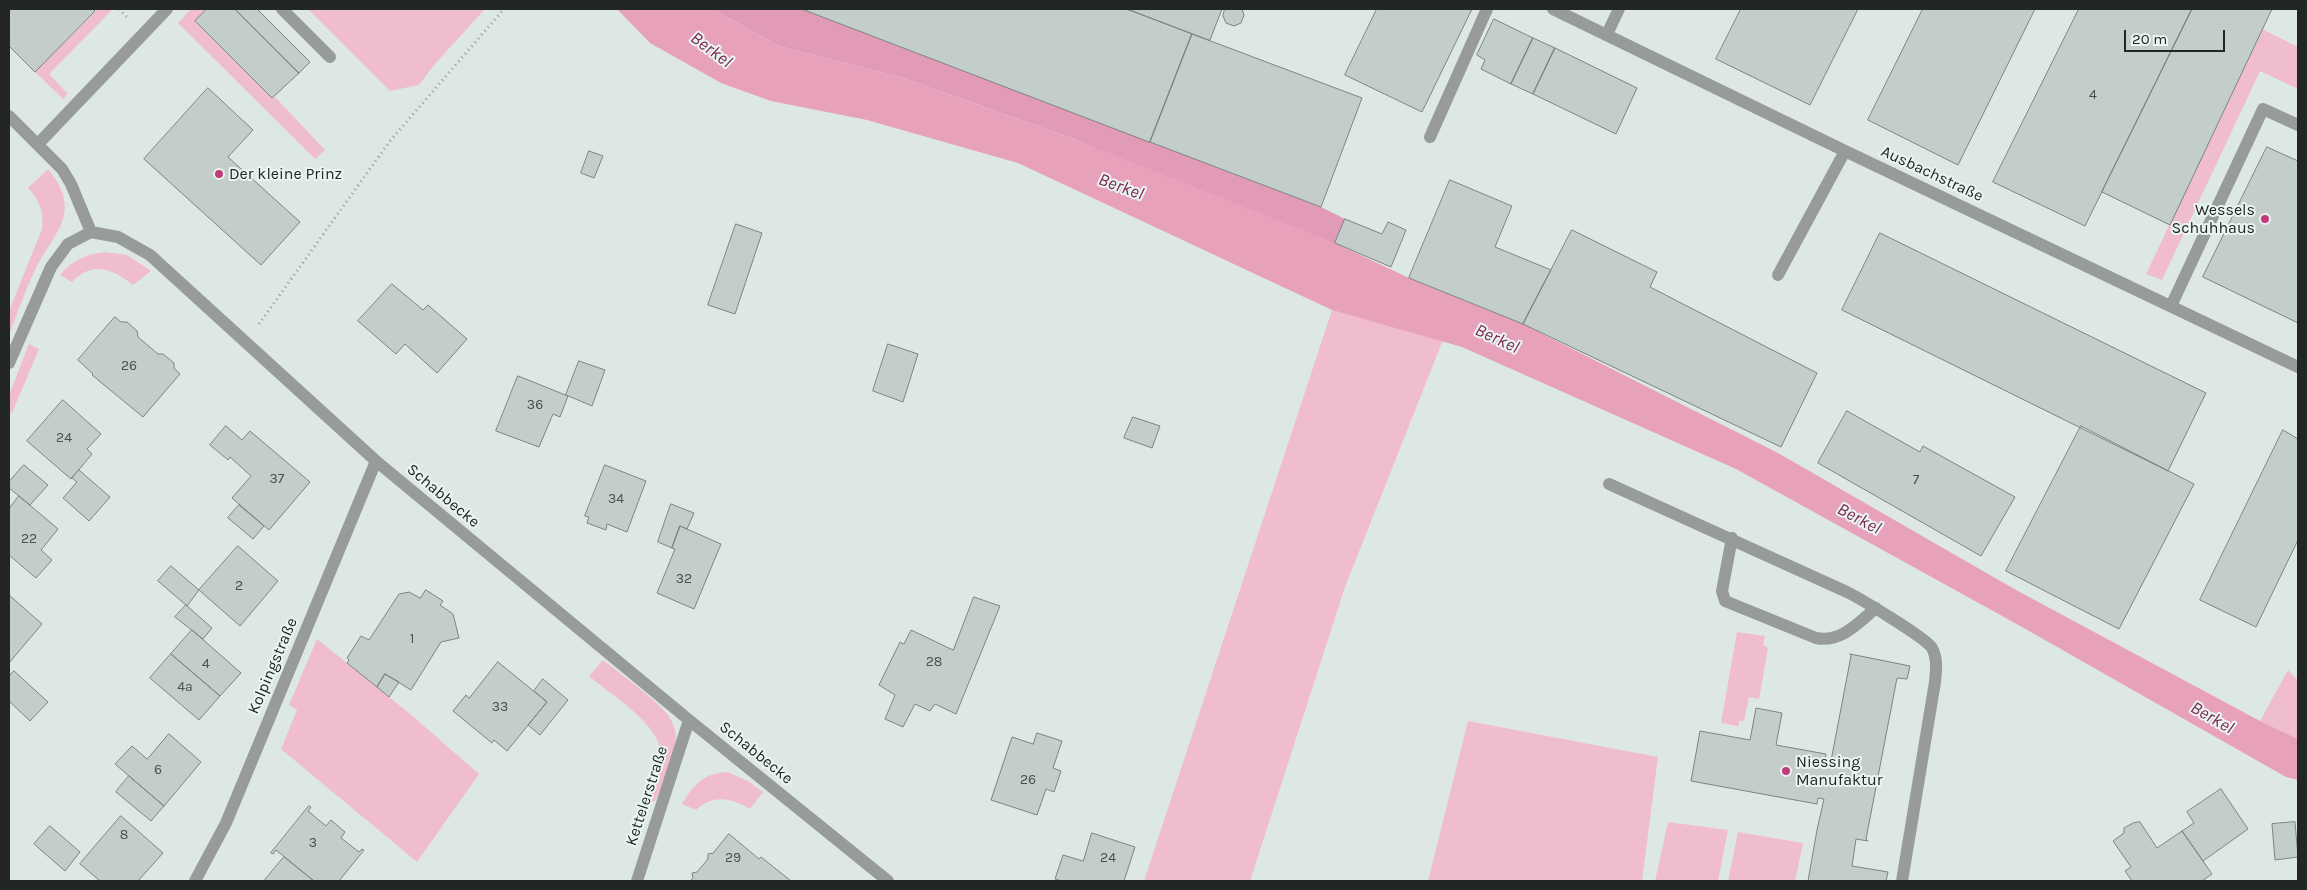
<!DOCTYPE html>
<meta charset="utf-8">
<style>
body{margin:0}
#map{position:relative;width:2307px;height:890px;overflow:hidden;background:#dde8e4;font-family:Karla,sans-serif}
canvas{display:block}
.frame{position:absolute;inset:0;border:10px solid #222624;pointer-events:none}
.scale{position:absolute;left:2124px;top:30px;width:101px;height:22px;box-sizing:border-box;border:2px solid #222624;border-top:0;padding-left:6px;font-size:15px;line-height:18px;white-space:nowrap;color:#222624;-webkit-text-stroke:4px #eaf5f2;paint-order:stroke}
</style>
<div id="map">
<canvas width="2307" height="890"></canvas>
<div class="frame"></div>
<div class="scale">20 m</div>
</div>
<script>
const ctx = document.querySelector('canvas').getContext('2d');
ctx.lineJoin = 'round';
function fillPath(path, color) { ctx.fillStyle = color; ctx.fill(path, 'evenodd'); }
function trace(path, color, width, dash) { ctx.strokeStyle = color; ctx.lineWidth = width; ctx.lineCap = dash ? 'butt' : 'round'; ctx.setLineDash(dash || []); ctx.stroke(path); }
function label(font, color, halo, rows, align = 'center') {
  ctx.font = font + ' Karla,sans-serif'; ctx.lineWidth = 4; ctx.setLineDash([]); ctx.textBaseline = 'middle'; ctx.strokeStyle = halo; ctx.fillStyle = color; for (const [text, x, y, turn = 0] of rows) {
    ctx.save(); ctx.translate(x, y); ctx.rotate((+turn || 0) * Math.PI / 180); ctx.textAlign = isNaN(turn) ? turn : align; if (halo) ctx.strokeText(text, 0, 0); ctx.fillText(text, 0, 0); ctx.restore();
  }
}
const green = new Path2D(`
 M 98,9 L 113,9 L 49,74 L 68,94 L 63,99 L 35,72 Z
 M 191,9 L 207,9 L 195,22 L 272,98 L 275,97 L 325,150 L 315,159 L 178,23 Z
 M 308,9 L 485,9 L 434,65 L 419,85 L 390,91 Z
 M 2262,29 L 2298,47 L 2298,89 L 2260,71 L 2162,280 L 2146,274 Z
 M 48,169 C 84,213 54,232 35,270 C 25,291 17,314 9,335 L 9,311 L 42,229 C 44,212 40,201 28,188 Z
 M 105,252 L 127,255 L 151,271 L 133,285 C 113,269 93,260 72,282 L 60,275 C 72,260 87,254 105,252 Z
 M 1332,310 L 1443,340 L 1345,587 L 1250,881 L 1144,881 Z
 M 29,344 L 39,349 L 12,413 L 9,412 L 9,395 Z
 M 1737,632 L 1765,636 L 1763,645 L 1768,648 L 1759,699 L 1749,697 L 1744,721 L 1739,721 L 1739,726 L 1721,723 Z
 M 317,639 L 409,713 L 479,774 L 417,862 L 281,749 L 297,710 L 289,705 Z
 M 603,660 C 619,673 660,702 670,718 C 675,726 677,738 676,748 C 674,766 663,785 655,801 L 646,804 C 651,789 660,772 661,756 C 663,726 610,694 589,676 Z
 M 2288,670 L 2298,680 L 2298,739 L 2260,721 Z
 M 1468,721 L 1658,757 L 1642,881 L 1428,881 Z
 M 727,772 L 748,781 L 763,792 L 750,809 C 732,798 713,794 696,810 L 682,804 C 693,785 704,773 727,772 Z
 M 1668,822 L 1728,830 L 1718,881 L 1655,881 Z
 M 1738,832 L 1803,843 L 1795,881 L 1728,881 Z`);
const forest = new Path2D(`
 M 712,9 L 802,9 L 1321,207 L 1345,219 L 1335,243 L 1326,248 L 1074,139 L 903,78 L 779,46 Z`);
const water = new Path2D(`
 M 617,9 L 712,9 L 779,46 L 903,78 L 1074,139 L 1335,243 L 1409,278 L 1523,324 L 1778,453 L 2016,590 L 2260,721 L 2298,739 L 2298,780 L 2286,777 L 2022,627 L 1736,469 L 1462,347 L 1332,310 L 1018,163 L 867,120 L 771,101 L 721,83 L 650,43 Z`);
const building = new Path2D(`
 M 9,9 L 93,9 L 95,11 L 35,72 L 9,46 Z
 M 207,9 L 235,9 L 299,73 L 272,98 L 195,21 Z
 M 235,9 L 257,9 L 310,62 L 299,73 Z
 M 802,9 L 1127,9 L 1192,34 L 1150,142 Z
 M 1127,9 L 1222,9 L 1210,40 Z
 M 1225,9 L 1242,9 L 1244,15 L 1241,23 L 1234,26 L 1226,23 L 1223,16 Z
 M 1377,9 L 1472,9 L 1422,112 L 1345,75 Z
 M 1741,9 L 1858,9 L 1810,105 L 1716,59 Z
 M 1923,9 L 2035,9 L 1958,165 L 1868,120 Z
 M 2079,9 L 2192,9 L 2085,226 L 1993,182 Z
 M 2192,9 L 2272,9 L 2170,225 L 2102,192 Z
 M 1494,19 L 1533,38 L 1511,84 L 1481,69 L 1485,60 L 1477,55 Z
 M 1192,34 L 1362,98 L 1321,207 L 1150,142 Z
 M 1533,38 L 1555,48 L 1533,94 L 1511,84 Z
 M 1555,48 L 1637,88 L 1616,134 L 1533,94 Z
 M 208,88 L 253,130 L 228,157 L 300,222 L 261,265 L 144,159 Z
 M 2267,147 L 2298,161 L 2298,323 L 2203,277 Z
 M 589,151 L 603,156 L 594,178 L 581,173 Z
 M 1450,180 L 1512,206 L 1495,247 L 1551,270 L 1523,324 L 1409,278 Z
 M 1345,219 L 1382,234 L 1388,222 L 1406,230 L 1391,267 L 1335,243 Z
 M 736,224 L 762,233 L 735,314 L 708,305 Z
 M 1572,230 L 1657,272 L 1650,287 L 1817,373 L 1781,447 L 1523,324 Z
 M 1880,233 L 2206,393 L 2168,471 L 1842,310 Z
 M 392,284 L 423,310 L 428,305 L 467,339 L 437,373 L 405,344 L 396,354 L 358,321 Z
 M 115,317 L 121,322 L 127,322 L 137,331 L 138,337 L 158,354 L 163,354 L 174,363 L 174,368 L 180,374 L 143,417 L 92,375 L 93,374 L 78,360 Z
 M 888,344 L 918,354 L 903,402 L 873,391 Z
 M 579,361 L 605,370 L 592,406 L 566,395 Z
 M 518,376 L 568,396 L 560,417 L 553,414 L 539,447 L 496,431 Z
 M 63,400 L 101,434 L 87,449 L 92,454 L 71,479 L 27,441 Z
 M 1847,411 L 1920,452 L 1923,446 L 2015,497 L 1981,556 L 1818,463 Z
 M 1133,417 L 1160,426 L 1152,448 L 1124,438 Z
 M 226,426 L 242,440 L 250,431 L 310,482 L 269,530 L 232,498 L 251,476 L 230,457 L 228,460 L 210,445 Z
 M 2081,426 L 2194,484 L 2119,629 L 2006,571 Z
 M 2283,430 L 2298,439 L 2298,540 L 2256,627 L 2200,600 Z
 M 24,465 L 48,485 L 30,505 L 9,488 L 9,482 Z
 M 605,465 L 646,481 L 627,532 L 607,524 L 606,530 L 587,523 L 589,517 L 585,516 Z
 M 79,470 L 110,497 L 89,521 L 63,498 L 77,482 L 72,478 Z
 M 19,496 L 58,529 L 41,550 L 52,560 L 36,578 L 9,555 L 9,509 Z
 M 671,504 L 694,513 L 687,529 L 680,526 L 672,548 L 658,542 Z
 M 239,505 L 264,526 L 253,539 L 228,518 Z
 M 680,526 L 721,544 L 694,609 L 657,593 L 675,549 L 672,548 Z
 M 238,546 L 278,581 L 240,626 L 199,590 Z
 M 171,566 L 199,590 L 187,606 L 158,581 Z
 M 426,590 L 443,601 L 440,605 L 453,614 L 459,638 L 441,642 L 411,690 L 385,674 L 377,687 L 347,663 L 349,660 L 347,658 L 361,636 L 369,640 L 399,594 L 409,592 L 420,598 Z
 M 9,595 L 42,624 L 9,663 Z
 M 974,597 L 1000,606 L 956,714 L 935,704 L 930,711 L 915,704 L 903,727 L 885,719 L 895,695 L 879,685 L 900,642 L 904,644 L 911,630 L 953,650 Z
 M 186,605 L 212,628 L 203,639 L 175,617 Z
 M 192,630 L 241,673 L 220,696 L 171,654 Z
 M 171,654 L 220,696 L 199,720 L 150,678 Z
 M 1850,654 L 1910,666 L 1907,679 L 1897,678 L 1866,839 L 1868,841 L 1856,839 L 1852,866 L 1888,872 L 1886,881 L 1808,881 L 1817,830 L 1824,799 L 1818,798 L 1817,804 L 1691,781 L 1700,731 L 1750,740 L 1756,708 L 1782,713 L 1776,745 L 1826,754 L 1825,760 L 1831,761 L 1851,656 Z
 M 498,662 L 547,702 L 507,751 L 494,740 L 492,743 L 453,711 L 466,695 L 469,698 Z
 M 14,671 L 48,702 L 30,721 L 9,701 L 9,677 Z
 M 385,674 L 399,682 L 389,697 L 377,687 Z
 M 543,679 L 568,700 L 540,735 L 528,725 L 547,702 L 534,691 Z
 M 1037,733 L 1062,741 L 1053,768 L 1061,771 L 1054,792 L 1046,789 L 1037,815 L 991,800 L 1012,737 L 1033,744 Z
 M 169,734 L 201,762 L 164,806 L 115,764 L 132,746 L 147,759 Z
 M 129,776 L 164,806 L 151,821 L 116,792 Z
 M 2221,789 L 2248,829 L 2203,861 L 2182,831 L 2194,823 L 2187,812 Z
 M 309,806 L 311,807 L 308,811 L 326,826 L 331,820 L 345,832 L 341,838 L 359,852 L 362,849 L 364,850 L 339,881 L 314,881 L 276,850 L 273,854 L 271,853 Z
 M 121,816 L 163,853 L 138,881 L 100,881 L 80,864 Z
 M 2140,822 L 2157,848 L 2182,831 L 2212,874 L 2202,881 L 2132,881 L 2125,871 L 2131,867 L 2113,841 L 2124,833 L 2124,828 L 2133,823 Z
 M 2295,822 L 2298,857 L 2275,860 L 2272,824 Z
 M 50,826 L 80,852 L 65,871 L 34,844 Z
 M 1092,833 L 1135,847 L 1124,881 L 1062,881 L 1055,879 L 1063,855 L 1083,861 Z
 M 729,834 L 759,859 L 761,857 L 791,881 L 690,881 L 693,878 L 692,873 L 697,872 L 708,859 L 708,854 L 713,853 Z
 M 284,857 L 314,881 L 264,881 Z`);
const path = new Path2D(`
 M 119,9 L 127,17
 M 259,324 L 390,141 L 504,9`);
const minor = new Path2D(`
 M 282,9 L 330,57
 M 1553,9 L 1845,151 L 2298,367
 M 1607,34 L 1619,9
 M 9,116 L 62,169 L 71,184 L 91,232 L 118,237 L 150,255 L 376,461 L 689,720 L 888,881
 M 1430,137 L 1487,9
 M 38,144 L 167,9
 M 1778,275 L 1845,151
 M 2171,306 L 2263,109 L 2298,125
 M 9,363 L 51,267 L 68,244 L 91,232
 M 1609,484 L 1847,592 C 1861,599 1926,638 1932,648 C 1938,659 1936,670 1935,682 L 1902,881
 M 1732,538 L 1722,591 L 1725,601 L 1816,638 C 1841,643 1858,623 1876,608
 M 195,881 L 226,823 L 376,461
 M 637,881 L 689,720`);
const markers = [
 [219,174,5,"#c13a7a"],
 [2265,219,5,"#c13a7a"],
 [1786,771,5,"#c13a7a"]
];
const numberNames = [
 ["4",2093,95],
 ["26",129,366],
 ["36",535,405],
 ["24",64,438],
 ["37",277,479],
 ["7",1916,480],
 ["34",616,499],
 ["22",29,539],
 ["32",684,579],
 ["2",239,586],
 ["1",412,639],
 ["28",934,662],
 ["4",206,664],
 ["4a",185,687],
 ["33",500,707],
 ["6",158,770],
 ["26",1028,780],
 ["8",124,835],
 ["3",313,843],
 ["29",733,858],
 ["24",1108,858]
];
const poiNames = [
 ["Der kleine Prinz",229,174],
 ["Wessels",2255,210,"right"],
 ["Schuhhaus",2255,228,"right"],
 ["Niessing",1796,762],
 ["Manufaktur",1796,780]
];
const streetNames = [
 ["Ausbachstraße",1932,174,25],
 ["Schabbecke",443,496,40],
 ["Kolpingstraße",273,666,-67],
 ["Schabbecke",756,753,39],
 ["Kettelerstraße",647,796,-72]
];
const waterNames = [
 ["Berkel",711,50,37],
 ["Berkel",1121,187,20],
 ["Berkel",1497,339,25],
 ["Berkel",1859,519,28],
 ["Berkel",2212,718,30]
];
fillPath(green, '#f0bdcf');
fillPath(forest, '#e29bb6');
fillPath(water, '#e8a1bb');
fillPath(building, '#c3cdca');
trace(building, '#7b8481', 1);
trace(path, '#929a97', 3, [1, 4]);
trace(minor, '#979b9a', 12);
for (const [x, y, r, color] of markers) { const dot = new Path2D(); dot.arc(x, y, r, 0, 2 * Math.PI); ctx.fillStyle = color; ctx.fill(dot); trace(dot, '#eaf5f2', 2); }
label('14px', '#4a504e', null, numberNames);
label('16px', '#222624', '#eaf5f2', poiNames, 'left');
label('16px', '#222624', '#eaf5f2', streetNames);
label('italic 18px', '#7d2a50', '#eaf5f2', waterNames);
</script>
